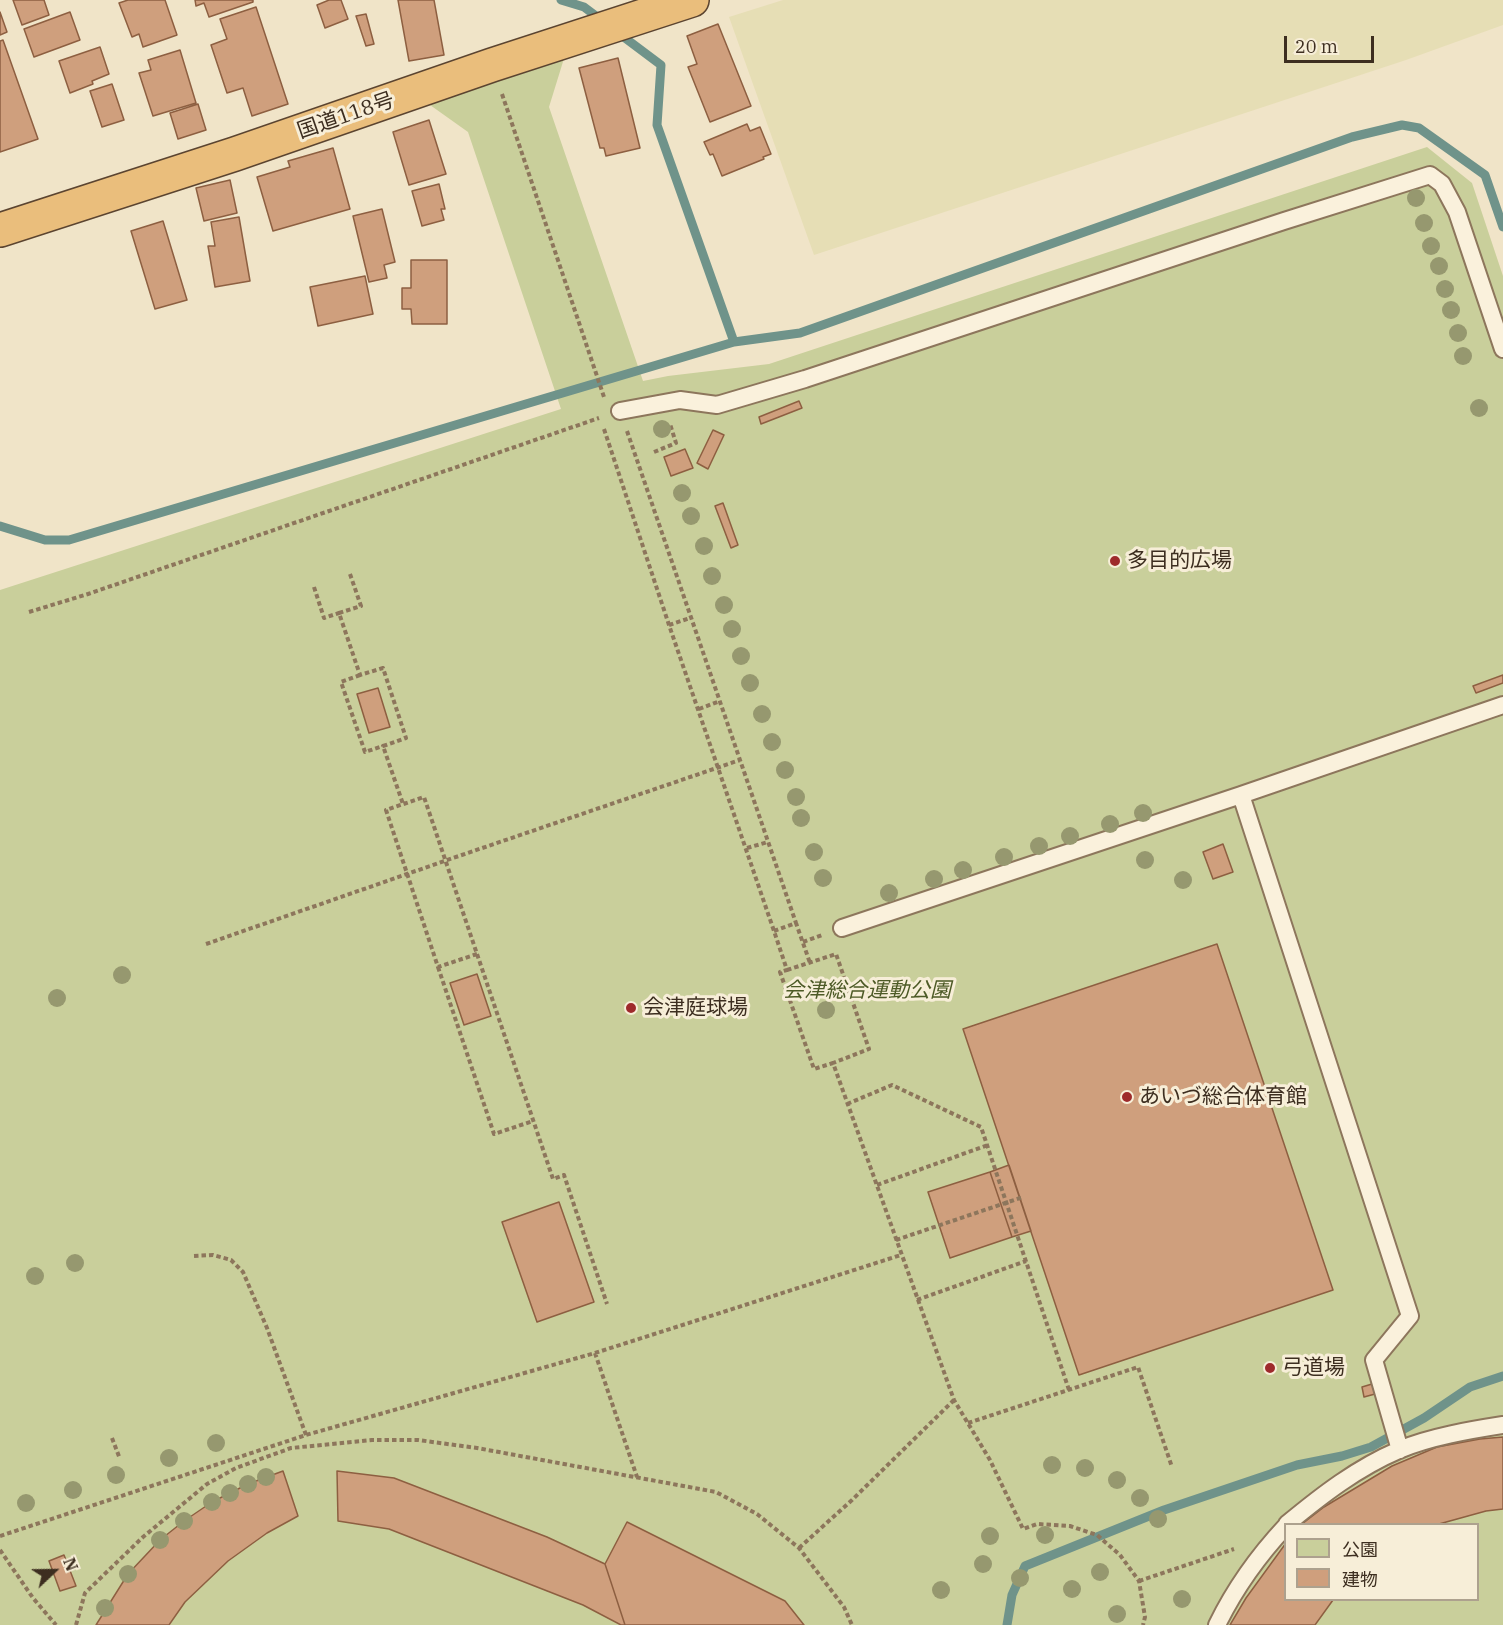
<!DOCTYPE html>
<meta charset="utf-8">
<style>
body{margin:0}
#map{position:relative;width:1503px;height:1625px;overflow:hidden;background:#f0e4c8;font-family:"IBM Plex Serif","Noto Sans JP",serif}
canvas{display:block}
.legend{position:absolute;left:1284px;top:1523px;width:195px;height:78px;box-sizing:border-box;background:#f7eed8;border:2px solid #ada18e;margin:0;padding:8px 10px;list-style:none;font-size:18px;color:#3d2e20}
.legend li{display:flex;align-items:center;gap:12px;height:30px}
.legend b{width:30px;border:2px solid #ada18e}
.north{position:absolute;left:24px;top:1541px;width:60px;height:60px;-webkit-text-stroke:4px #f7eed8;paint-order:stroke;rotate:68deg;font-size:16px;font-weight:700;line-height:24px;text-align:center;color:#3d2e20}
.north::after{content:'';display:block;margin:auto;width:21px;height:27px;background:#3d2e20;clip-path:polygon(50% 0,100% 100%,50% 72%,0 100%)}
.scale{position:absolute;left:1284px;top:36px;width:90px;height:27px;box-sizing:border-box;border:3px solid #3d2e20;border-top:0;padding-left:8px;font-size:18px;line-height:21px;white-space:nowrap;color:#3d2e20;-webkit-text-stroke:4px #f7eed8;paint-order:stroke}
</style>
<div id="map">
<canvas width="1503" height="1625"></canvas>
<ul class="legend">
<li><b style="height:16px;background:#c9cf9b"></b>公園</li>
<li><b style="height:16px;background:#cf9f7d"></b>建物</li>
</ul>
<div class="north">N</div>
<div class="scale">20 m</div>
</div>
<script>
const ctx = document.querySelector('canvas').getContext('2d');
ctx.lineJoin = 'round';
function fillPath(path, color) { ctx.fillStyle = color; ctx.fill(path, 'evenodd'); }
function trace(path, color, width, dash) { ctx.strokeStyle = color; ctx.lineWidth = width; ctx.lineCap = dash ? 'butt' : 'round'; ctx.setLineDash(dash || []); ctx.stroke(path); }
function label(font, color, halo, rows, align = 'center') {
  ctx.font = font + ' "IBM Plex Serif","Noto Sans JP",serif'; ctx.lineWidth = 6; ctx.setLineDash([]); ctx.textBaseline = 'middle'; ctx.strokeStyle = halo; ctx.fillStyle = color; for (const [text, x, y, turn = 0] of rows) {
    ctx.save(); ctx.translate(x, y); ctx.rotate((+turn || 0) * Math.PI / 180); ctx.textAlign = isNaN(turn) ? turn : align; if (halo) ctx.strokeText(text, 0, 0); ctx.fillText(text, 0, 0); ctx.restore();
  }
}
const farmland = new Path2D(`
 M 783,0 L 1503,0 L 1503,25 L 1406,60 L 814,255 L 729,17 Z`);
const green = new Path2D(`
 M 566,52 L 549,107 L 643,381 L 668,376 L 769,364 L 1427,147 L 1472,183 L 1503,276 L 1503,1625 L 0,1625 L 0,590 L 561,409 L 468,132 L 423,100 ZM 1286,1524 L 1478,1524 L 1478,1600 L 1286,1600 Z`);
const stream = new Path2D(`
 M 561,0 L 584,7 L 604,22
 M 617,32 L 661,65 L 657,125 L 734,342
 M 0,526 L 45,540 L 69,540 L 734,342 L 800,333 L 1352,137 L 1402,125 L 1419,128 L 1485,175 L 1503,227
 M 1007,1625 L 1012,1595 L 1025,1566 L 1164,1510 L 1297,1465 L 1342,1456 L 1371,1447 L 1424,1418 L 1470,1387 L 1503,1376`);
const building = new Path2D(`
 M 13,0 L 44,0 L 49,15 L 22,25 Z
 M 128,0 L 165,0 L 177,35 L 143,47 L 139,34 L 132,37 L 119,3 Z
 M 195,0 L 253,0 L 253,2 L 209,17 L 204,3 L 196,6 Z
 M 329,0 L 341,0 L 348,19 L 325,28 L 317,5 Z
 M 398,0 L 434,0 L 444,55 L 409,61 Z
 M 256,7 L 288,104 L 252,116 L 243,88 L 227,93 L 211,45 L 227,39 L 220,19 Z
 M 0,12 L 7,32 L 0,35 Z
 M 70,12 L 80,40 L 34,57 L 24,29 Z
 M 366,14 L 374,44 L 366,46 L 356,16 Z
 M 718,24 L 751,106 L 710,122 L 688,67 L 697,64 L 687,36 Z
 M 3,40 L 38,139 L 0,152 L 0,41 Z
 M 100,47 L 109,74 L 92,81 L 93,84 L 70,93 L 59,61 Z
 M 180,50 L 196,103 L 153,116 L 139,73 L 151,70 L 148,60 Z
 M 618,58 L 640,148 L 606,156 L 604,148 L 600,148 L 579,68 Z
 M 112,84 L 124,120 L 102,127 L 90,91 Z
 M 198,104 L 206,130 L 178,139 L 170,113 Z
 M 429,120 L 446,174 L 409,185 L 393,132 Z
 M 747,124 L 750,131 L 760,127 L 771,154 L 763,157 L 764,159 L 722,176 L 713,154 L 710,155 L 704,142 Z
 M 333,148 L 350,209 L 273,231 L 257,177 L 290,167 L 288,161 Z
 M 230,180 L 237,213 L 204,221 L 196,188 Z
 M 439,184 L 445,209 L 441,209 L 444,220 L 422,226 L 412,191 Z
 M 382,209 L 395,262 L 384,265 L 387,278 L 369,282 L 353,216 Z
 M 239,217 L 250,281 L 215,287 L 208,246 L 215,246 L 211,222 Z
 M 163,221 L 187,300 L 155,309 L 131,231 Z
 M 411,260 L 447,260 L 447,324 L 412,324 L 411,309 L 402,309 L 402,288 L 411,288 Z
 M 365,276 L 373,314 L 318,326 L 310,287 Z
 M 799,401 L 802,408 L 761,424 L 759,417 Z
 M 713,430 L 724,435 L 708,469 L 697,463 Z
 M 685,449 L 693,468 L 671,476 L 664,457 Z
 M 723,503 L 738,545 L 731,548 L 715,506 Z
 M 1503,675 L 1503,683 L 1476,693 L 1473,686 Z
 M 378,688 L 390,727 L 369,733 L 357,694 Z
 M 1223,844 L 1233,872 L 1213,879 L 1203,852 Z
 M 1217,944 L 1333,1290 L 1079,1375 L 963,1029 Z
 M 477,974 L 491,1016 L 464,1025 L 450,983 Z
 M 1009,1165 L 1031,1231 L 1012,1237 L 990,1172 Z
 M 990,1172 L 1012,1237 L 950,1258 L 928,1192 Z
 M 559,1202 L 594,1302 L 537,1322 L 502,1222 Z
 M 1372,1384 L 1375,1394 L 1364,1397 L 1362,1387 Z
 M 1503,1437 L 1503,1509 L 1486,1511 L 1439,1524 L 1302,1524 L 1324,1507 L 1392,1466 L 1437,1447 L 1480,1439 Z
 M 283,1471 L 298,1516 L 267,1533 L 228,1561 L 185,1602 L 169,1625 L 96,1625 L 128,1574 L 160,1540 L 184,1521 L 212,1502 L 248,1484 Z
 M 337,1471 L 394,1478 L 547,1537 L 605,1564 L 625,1625 L 621,1625 L 583,1605 L 389,1529 L 338,1521 Z
 M 627,1522 L 785,1601 L 804,1625 L 625,1625 L 605,1564 Z
 M 1286,1543 L 1286,1600 L 1333,1600 L 1315,1625 L 1230,1625 L 1246,1598 Z
 M 64,1555 L 76,1586 L 60,1591 L 49,1561 Z`);
const path = new Path2D(`
 M 502,94 L 604,397
 M 604,429 L 669,625 L 774,931 L 787,970 L 780,972 L 814,1069 L 833,1063 L 954,1400 L 990,1460 L 1023,1529 L 1037,1524 L 1070,1526 L 1097,1535 L 1120,1555 L 1139,1581 L 1145,1617 L 1143,1625
 M 627,431 L 796,923
 M 654,452 L 676,443 L 670,424
 M 350,574 L 361,606 L 339,613 L 360,675 L 383,668 L 406,738 L 383,746 L 403,804
 M 314,587 L 324,618 L 339,613
 M 29,612 L 88,594 L 599,418
 M 669,625 L 690,618
 M 360,675 L 341,682 L 365,752 L 383,746
 M 699,709 L 720,701
 M 747,848 L 768,842
 M 774,931 L 796,923 L 810,963
 M 803,942 L 822,935
 M 206,944 L 453,858 L 740,760
 M 477,954 L 438,967 L 386,810 L 424,797 L 553,1179 L 564,1175 L 607,1304
 M 438,967 L 494,1134 L 533,1121
 M 787,970 L 836,954 L 869,1049 L 833,1063
 M 847,1104 L 892,1085 L 981,1127 L 1069,1390
 M 877,1185 L 988,1145
 M 896,1240 L 1023,1197
 M 194,1256 L 213,1255 L 231,1260 L 243,1272 L 267,1328 L 306,1435
 M 917,1300 L 1026,1261
 M 595,1353 L 637,1477
 M 968,1423 L 1138,1367 L 1172,1467
 M 112,1438 L 120,1459
 M 0,1536 L 306,1435 L 595,1353 L 901,1255
 M 799,1548 L 852,1500 L 954,1400
 M 0,1550 L 33,1598 L 56,1625
 M 1139,1581 L 1234,1549
 M 76,1625 L 85,1593 L 143,1537 L 207,1484 L 236,1468 L 291,1448 L 372,1440 L 418,1440 L 477,1448 L 716,1492 L 757,1514 L 799,1548 L 844,1607 L 852,1625`);
const service = new Path2D(`
 M 620,411 L 680,400 L 717,405 L 805,379 L 1284,221 L 1430,175 L 1442,184 L 1457,212 L 1503,349
 M 1241,795 L 1503,705
 M 842,928 L 1241,795 L 1410,1316 L 1374,1360 L 1400,1450
 M 1287,1524 C 1322,1495 1357,1468 1399,1450 C 1429,1437 1471,1430 1503,1425
 M 1217,1625 C 1235,1588 1258,1556 1286,1526`);
const trunk = new Path2D(`
 M 0,230 L 235,154 L 492,65 L 692,0`);
const trees = [
 [1416,198],
 [1424,223],
 [1431,246],
 [1439,266],
 [1445,289],
 [1451,310],
 [1458,333],
 [1463,356],
 [1479,408],
 [662,429],
 [682,493],
 [691,516],
 [704,546],
 [712,576],
 [724,605],
 [732,629],
 [741,656],
 [750,683],
 [762,714],
 [772,742],
 [785,770],
 [796,797],
 [1143,813],
 [801,818],
 [1110,824],
 [1070,836],
 [1039,846],
 [814,852],
 [1004,857],
 [1145,860],
 [963,870],
 [823,878],
 [934,879],
 [1183,880],
 [889,893],
 [122,975],
 [57,998],
 [826,1010],
 [75,1263],
 [35,1276],
 [216,1443],
 [169,1458],
 [1052,1465],
 [1085,1468],
 [116,1475],
 [266,1477],
 [1117,1480],
 [248,1484],
 [73,1490],
 [230,1493],
 [1140,1498],
 [212,1502],
 [26,1503],
 [1158,1519],
 [184,1521],
 [1045,1535],
 [990,1536],
 [160,1540],
 [983,1564],
 [1100,1572],
 [128,1574],
 [1020,1578],
 [1072,1589],
 [941,1590],
 [1182,1599],
 [105,1608],
 [1117,1614]
];
const markers = [
 [1115,561,6,"#9e2a2b"],
 [631,1008,6,"#9e2a2b"],
 [1127,1097,6,"#9e2a2b"],
 [1270,1368,6,"#9e2a2b"]
];
const streetNames = [
 ["国道118号",346,116,-19]
];
const poiNames = [
 ["多目的広場",1127,561],
 ["会津庭球場",643,1008],
 ["あいづ総合体育館",1139,1097],
 ["弓道場",1282,1368]
];
const parkNames = [
 ["会津総合運動公園",867,991]
];
fillPath(farmland, '#e6deb5');
fillPath(green, '#c9cf9b');
trace(stream, '#6f938a', 9);
fillPath(building, '#cf9f7d');
trace(building, '#8d5f41', 1.5);
trace(service, '#8d765c', 20);
trace(trunk, '#5b4430', 36);
trace(path, '#8d765c', 4, [4.5, 3]);
trace(service, '#faf1dc', 16);
trace(trunk, '#eabe7c', 33);
ctx.fillStyle = '#96986f';
for (const [x, y] of trees) { ctx.beginPath(); ctx.arc(x, y, 9, 0, 2 * Math.PI); ctx.fill(); }
for (const [x, y, r, color] of markers) { const dot = new Path2D(); dot.arc(x, y, r, 0, 2 * Math.PI); ctx.fillStyle = color; ctx.fill(dot); trace(dot, '#f7eed8', 2); }
label('21px', '#3d2e20', '#f7eed8', streetNames);
label('21px', '#3d2e20', '#f7eed8', poiNames, 'left');
label('italic 21px', '#4d5a26', '#f7eed8', parkNames);
</script>
